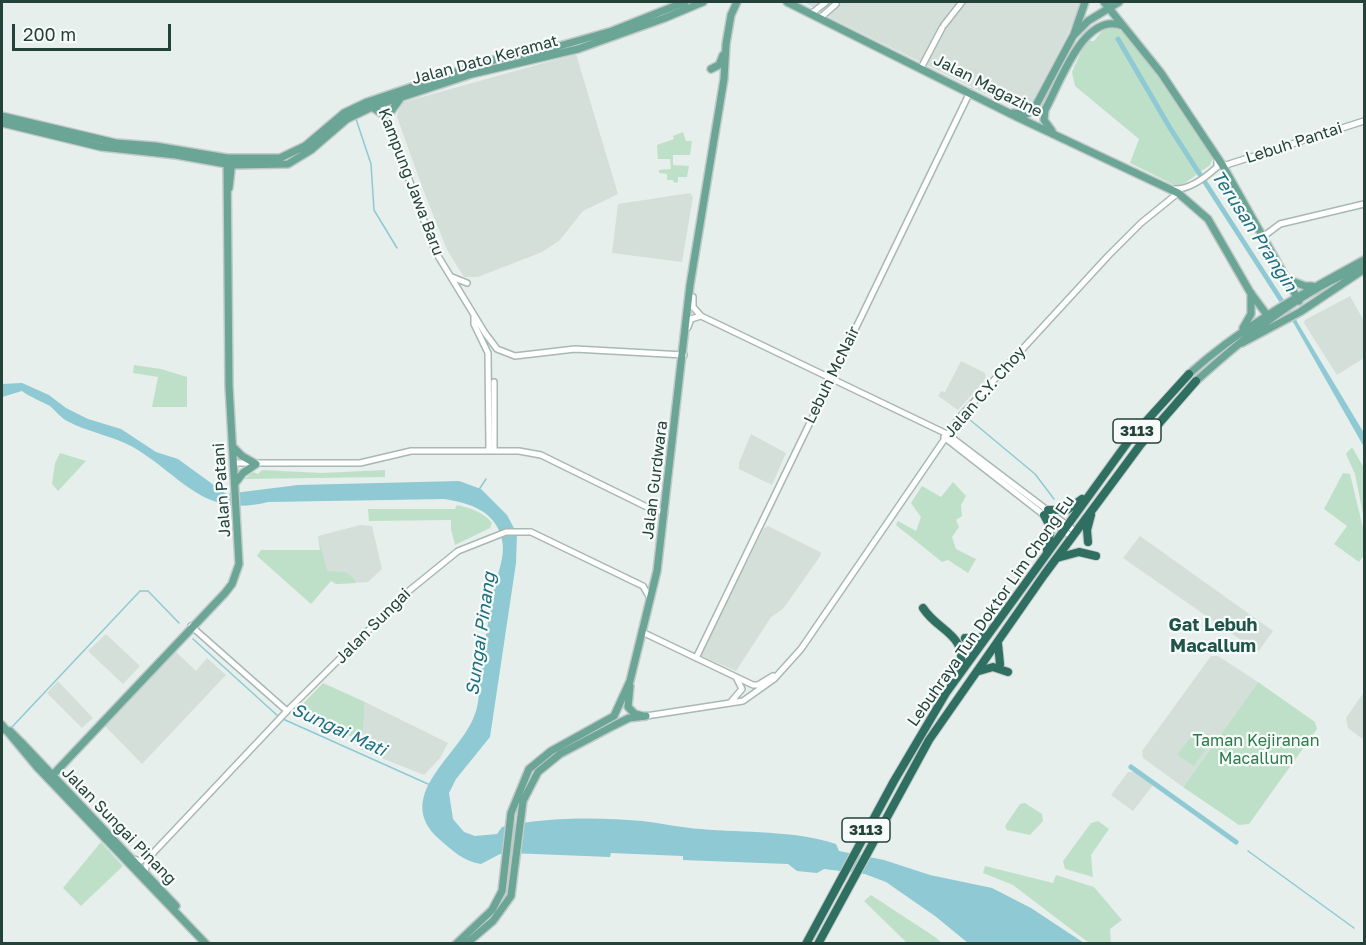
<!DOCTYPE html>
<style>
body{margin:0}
#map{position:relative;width:1366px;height:945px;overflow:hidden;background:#e6efeb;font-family:"Golos Text",sans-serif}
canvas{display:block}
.frame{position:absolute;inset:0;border:3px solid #24423a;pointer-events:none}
.scale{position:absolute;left:12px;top:24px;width:159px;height:27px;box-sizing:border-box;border:3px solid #24423a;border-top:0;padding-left:8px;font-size:18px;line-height:21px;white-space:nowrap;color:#24423a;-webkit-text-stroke:4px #f7fbf9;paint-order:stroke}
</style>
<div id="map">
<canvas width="1366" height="945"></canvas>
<div class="frame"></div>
<div class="scale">200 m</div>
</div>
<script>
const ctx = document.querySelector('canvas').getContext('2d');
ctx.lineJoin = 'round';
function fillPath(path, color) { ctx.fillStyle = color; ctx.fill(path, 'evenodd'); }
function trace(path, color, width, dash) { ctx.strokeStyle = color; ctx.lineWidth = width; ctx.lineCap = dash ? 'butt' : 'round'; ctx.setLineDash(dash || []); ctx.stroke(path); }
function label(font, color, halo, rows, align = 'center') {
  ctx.font = font + ' "Golos Text",sans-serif'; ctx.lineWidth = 4.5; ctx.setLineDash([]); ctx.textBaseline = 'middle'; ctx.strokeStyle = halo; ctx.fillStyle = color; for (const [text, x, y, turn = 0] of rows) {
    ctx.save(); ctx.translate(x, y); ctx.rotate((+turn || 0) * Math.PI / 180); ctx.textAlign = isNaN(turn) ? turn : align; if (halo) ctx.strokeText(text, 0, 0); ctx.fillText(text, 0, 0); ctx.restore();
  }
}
const built = new Path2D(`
 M 804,2 L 1081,2 L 1067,36 L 1030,106 L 1023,110 L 1018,110 L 833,19 Z
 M 576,54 L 618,194 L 583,211 L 559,241 L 542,252 L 478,277 L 464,277 L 447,250 L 421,184 L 397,117 L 398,111 L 404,102 Z
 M 690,193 L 693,197 L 682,262 L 612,253 L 618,204 Z
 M 1350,296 L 1364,321 L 1364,358 L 1337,375 L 1304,323 L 1305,320 Z
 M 961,361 L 985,373 L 986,379 L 958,410 L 938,396 L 941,391 L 945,392 Z
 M 751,434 L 786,453 L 772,485 L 739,469 L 739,463 Z
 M 360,525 L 372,526 L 382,569 L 368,582 L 336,584 L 325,575 L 318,536 Z
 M 768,526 L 820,552 L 821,555 L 783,609 L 771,617 L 736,671 L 702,656 L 702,652 L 764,528 Z
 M 1140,536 L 1273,631 L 1258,652 L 1123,558 Z
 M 106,634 L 140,666 L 123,684 L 88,651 Z
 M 175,651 L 196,671 L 207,658 L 226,675 L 142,764 L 105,726 Z
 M 1211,656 L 1218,656 L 1258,682 L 1183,787 L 1143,758 L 1142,751 Z
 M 58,681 L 93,718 L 82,728 L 47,693 Z
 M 1364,692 L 1364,740 L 1348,728 L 1346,718 Z
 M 365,702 L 448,743 L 440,758 L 424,775 L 359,749 L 363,733 Z
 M 1128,772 L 1134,772 L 1153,785 L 1133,811 L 1111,795 Z`);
const green = new Path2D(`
 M 1111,25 C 1146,41 1191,123 1213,158 L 1210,165 L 1181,186 L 1174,185 L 1130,163 L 1139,139 L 1075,86 L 1072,72 L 1086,41 L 1094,41 L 1105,27 Z
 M 683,132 L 686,141 L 692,141 L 690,155 L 673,155 L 673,165 L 689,166 L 687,177 L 678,177 L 678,182 L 674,183 L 673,180 L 667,180 L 667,174 L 659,173 L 659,170 L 671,169 L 670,159 L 658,159 L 657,145 L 674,139 L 673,136 Z
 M 134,365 L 161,369 L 187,377 L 187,407 L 152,407 L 158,377 L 133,373 Z
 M 1352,447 L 1364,468 L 1364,519 L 1355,474 L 1346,454 Z
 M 60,453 L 86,461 L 58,491 L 52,484 L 55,463 Z
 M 262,470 L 322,473 L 385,470 L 385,477 L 245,479 L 253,472 L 258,474 Z
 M 1343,473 L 1350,474 L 1364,532 L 1364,555 L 1359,562 L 1334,544 L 1347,526 L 1324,509 Z
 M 953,482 L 966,496 L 961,505 L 962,516 L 956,520 L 959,527 L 952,537 L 956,549 L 976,559 L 968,573 L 948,560 L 942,562 L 896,525 L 898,521 L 916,531 L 921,517 L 911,503 L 922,486 L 941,497 Z
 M 457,505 C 469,508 484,512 492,523 L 490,528 L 455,545 L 451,529 L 451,520 L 369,521 L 368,509 L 455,509 Z
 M 318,536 L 327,571 C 338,573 350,568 356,583 L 336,584 L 331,581 L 311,604 L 257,556 L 261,550 L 320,550 Z
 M 1258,682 L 1315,722 L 1317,729 L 1249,824 L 1239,825 L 1183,787 Z
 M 323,683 L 365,702 L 363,733 L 352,737 L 294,713 Z
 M 1196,731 L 1211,741 L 1194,766 L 1177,755 Z
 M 1025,803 L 1042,814 L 1043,821 L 1030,835 L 1007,830 L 1005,826 L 1020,804 Z
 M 1098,821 L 1109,829 L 1091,855 L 1093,877 L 1065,869 L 1063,861 L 1091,823 Z
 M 101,842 L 123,866 L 81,906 L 63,888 Z
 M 985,866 L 1053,883 L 1056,875 L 1094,887 L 1122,920 L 1110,929 L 1111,943 L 1089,943 L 1013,885 L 983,873 Z
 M 871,895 L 935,937 L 942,943 L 907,943 L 864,901 Z`);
const water = new Path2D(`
 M 1296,320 L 1364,433 L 1364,447 L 1293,322 Z
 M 22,383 L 49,395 L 66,408 L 88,419 L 121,429 L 156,452 L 178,459 L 226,494 L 298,485 L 459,481 L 481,489 L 507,515 L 517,534 L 516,563 L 490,737 L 456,779 L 449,793 L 453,819 L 464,832 L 475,836 L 497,834 L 502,827 C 545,817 597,817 642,821 C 662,823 681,828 701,829 C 745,833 793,830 836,844 L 839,851 L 884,860 L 930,875 L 992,888 L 1031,908 L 1084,943 L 968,943 L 935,916 L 886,882 L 865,874 L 824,869 L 817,873 L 797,871 L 788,864 L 683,860 L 683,856 L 611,853 L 610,857 L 510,853 L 500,854 L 481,864 C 464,862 452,850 439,839 C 393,797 456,758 473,719 C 479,707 479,692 480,679 C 483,651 488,622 493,594 C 496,577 506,557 502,540 C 496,511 470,503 444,499 L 268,502 C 202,519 181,474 131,446 C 110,435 87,432 67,421 C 60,417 56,411 50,406 C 41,401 30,397 22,391 L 2,397 L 2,384 Z`);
const stream = new Path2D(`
 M 356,119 L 371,164 L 374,210 L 397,248
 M 969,419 L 1035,474 L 1054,499
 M 478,491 L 486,479
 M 193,639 L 279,717
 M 283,719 L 428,784
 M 12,727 L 140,591 L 148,591 L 179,623
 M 1248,851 L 1354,928`);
const canal = new Path2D(`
 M 1118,39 L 1170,128 L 1294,320
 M 1131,767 L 1236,842`);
const minor = new Path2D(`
 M 811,14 L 826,2
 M 820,18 L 836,4
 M 944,25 L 962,2
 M 921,68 L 942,28
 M 381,102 L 435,251 L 485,333 L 497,349 L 515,356 L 575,349 L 684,355
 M 1223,166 L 1364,121
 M 1174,189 C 1189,190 1206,177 1217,167 L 1217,157
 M 1264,236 L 1280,224 L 1364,204
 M 452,277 L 467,283
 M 693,297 L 693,307 L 701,316 L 947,434 L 1076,532
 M 474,316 L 474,324 L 488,353 L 489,451
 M 688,327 L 691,319 L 701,316
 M 944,437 L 1072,537
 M 494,451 L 494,382
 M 234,463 L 360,463 L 411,451 L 519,451 L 541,455 L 651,509 L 665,512
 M 191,626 L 287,711
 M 642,632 L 753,685 L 758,685 L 773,676
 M 696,658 L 970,92
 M 730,703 L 742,689 L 736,677
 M 646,716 L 743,701 L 774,679 L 801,649 L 959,418 L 1108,256 L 1141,223 L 1178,193
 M 133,859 L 141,861 L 154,852
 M 145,872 L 147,863 L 154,852 L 287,711 L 405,594 L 458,551 L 506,532 L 531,532 L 643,586 L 650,598`);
const major = new Path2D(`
 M 787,2 L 1019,118 L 1178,193 L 1208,219 L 1250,292 L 1270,319
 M 1104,2 L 1161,73 L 1223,166 L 1299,301
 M 1074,34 L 1085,2
 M 711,69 L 719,65 L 723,55
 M 372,107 L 387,117 L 400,99
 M 1013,113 L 1027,114 L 1034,109 L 1073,36 L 1088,21 L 1119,2
 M 2,116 L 116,143 L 155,146 L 227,158 L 280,158 L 305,146 L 344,113 L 367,102 L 489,61 L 549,49 L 612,31 L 685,2
 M 2,123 L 101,147 L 176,155 L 232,165 L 288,164 L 311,150 L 347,119 L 372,107 L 472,74 L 578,49 L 665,18 L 703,2
 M 1052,131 L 1044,120 L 1045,110 C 1060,83 1084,10 1123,26
 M 229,188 L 232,161
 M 1289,280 L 1305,286 L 1312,286
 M 1243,328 L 1251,314 L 1251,293
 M 1242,343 L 1300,312 L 1363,270
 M 1189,374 C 1242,326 1302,294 1364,260
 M 1196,381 C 1246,336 1301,290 1364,266
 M 233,447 L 242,456 L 256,464
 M 236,482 L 243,473 L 256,464
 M 630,686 L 628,707 L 635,714 L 643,716
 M 2,725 L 37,767 L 206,944
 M 5,730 L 10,731 L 22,743 L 176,906
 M 49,779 L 225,593 L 232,584 L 239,564 L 229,386 L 227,160
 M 456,944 L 492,910 L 502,891 L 511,813 L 529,769 L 551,751 L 614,716 L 630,681 L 657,571 L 690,285 L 724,79 L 726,44 L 731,15 L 737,2
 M 466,944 L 493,921 L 511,896 L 523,801 L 538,772 L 560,754 L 613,726 L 629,718 L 646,716`);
const highway = new Path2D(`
 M 1048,510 L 1067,510 L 1082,499
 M 1044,515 L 1051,528 L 1047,550
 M 1088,542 L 1087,530 L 1091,515
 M 1057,558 L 1079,552 L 1096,556
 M 923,608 C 939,633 968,633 960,671
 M 965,638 L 977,639 L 986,635
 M 998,644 L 1000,664
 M 979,671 L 993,667 L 1008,672
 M 806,944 L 894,781 L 946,693 L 1130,439 L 1189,374
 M 818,944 L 929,740 L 1044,575 L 1141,444 L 1196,381`);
const shields = [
 [1137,431,48],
 [866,830,48]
];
const shieldNames = [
 ["3113",1137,431],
 ["3113",866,830]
];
const streetNames = [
 ["Jalan Dato Keramat",485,60,-15],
 ["Jalan Magazine",988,86,27],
 ["Lebuh Pantai",1294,143,-18],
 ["Kampung Jawa Baru",411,182,69],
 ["Lebuh McNair",832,375,-64],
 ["Jalan C.Y. Choy",985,392,-49],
 ["Jalan Gurdwara",655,480,-83],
 ["Jalan Patani",222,490,-94],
 ["Lebuhraya Tun Doktor Lim Chong Eu",991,611,-55],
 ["Jalan Sungai",373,626,-45],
 ["Jalan Sungai Pinang",119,826,46]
];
const parkNames = [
 ["Taman Kejiranan",1256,741],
 ["Macallum",1256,759]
];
const waterNames = [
 ["Terusan Prangin",1254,231,57],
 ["Sungai Pinang",481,634,-82],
 ["Sungai Mati",339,730,25]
];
const neighbourhoodNames = [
 ["Gat Lebuh",1213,625],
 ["Macallum",1213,646]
];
fillPath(built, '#d4dfda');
fillPath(green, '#bfe0c8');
fillPath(water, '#8ec9d4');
trace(stream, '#8ec9d4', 1.5);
trace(canal, '#8ec9d4', 5);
trace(minor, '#a8b8b2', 8);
trace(major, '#c2cac8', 10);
trace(highway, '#c2cac8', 10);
trace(minor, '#fff', 5);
trace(major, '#6aa596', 7);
trace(highway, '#2f6f62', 8);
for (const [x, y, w] of shields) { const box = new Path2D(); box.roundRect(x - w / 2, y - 12, w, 24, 4.5); ctx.fillStyle = '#f7fbf9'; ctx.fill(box); trace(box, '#24423a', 1.5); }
label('bold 15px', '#24423a', null, shieldNames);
label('16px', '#24423a', '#f7fbf9', streetNames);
label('16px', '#2d7a4b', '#f7fbf9', parkNames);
label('italic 18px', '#1c6f80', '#f7fbf9', waterNames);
label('bold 18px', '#1f5548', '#f7fbf9', neighbourhoodNames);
</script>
